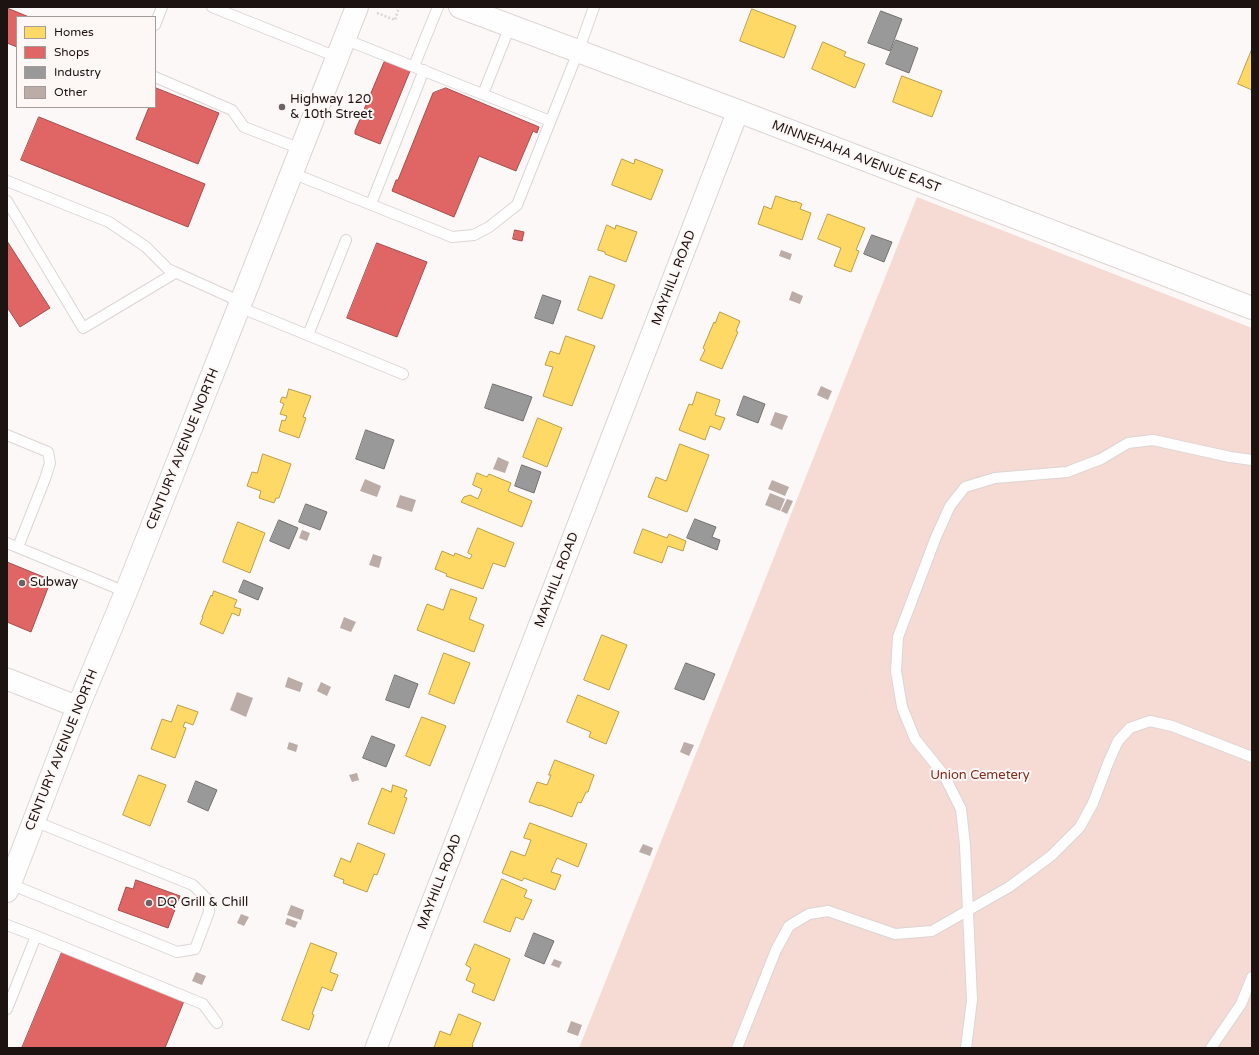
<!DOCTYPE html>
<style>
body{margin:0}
#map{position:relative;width:1259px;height:1055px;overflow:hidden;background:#fcf8f7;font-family:"Varela Round",sans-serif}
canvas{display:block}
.frame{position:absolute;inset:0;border:8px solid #1d1311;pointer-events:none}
.legend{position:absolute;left:16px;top:16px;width:140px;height:92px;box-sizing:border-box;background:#fdf7f6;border:1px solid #a39c9a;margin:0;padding:5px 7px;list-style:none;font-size:12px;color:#1d1311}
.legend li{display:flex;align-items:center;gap:8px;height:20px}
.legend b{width:20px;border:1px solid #a39c9a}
</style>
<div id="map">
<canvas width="1259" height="1055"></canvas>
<div class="frame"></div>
<ul class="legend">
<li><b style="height:11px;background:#ffd966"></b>Homes</li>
<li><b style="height:11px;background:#e06666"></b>Shops</li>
<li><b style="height:11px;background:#999"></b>Industry</li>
<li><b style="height:11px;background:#bbaca8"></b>Other</li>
</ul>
</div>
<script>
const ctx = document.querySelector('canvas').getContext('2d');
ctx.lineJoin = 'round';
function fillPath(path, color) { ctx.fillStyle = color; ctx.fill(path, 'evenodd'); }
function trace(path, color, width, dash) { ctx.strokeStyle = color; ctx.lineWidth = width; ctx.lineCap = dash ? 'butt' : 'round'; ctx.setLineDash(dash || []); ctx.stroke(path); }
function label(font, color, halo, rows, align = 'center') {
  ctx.font = font + ' "Varela Round",sans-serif'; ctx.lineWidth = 4; ctx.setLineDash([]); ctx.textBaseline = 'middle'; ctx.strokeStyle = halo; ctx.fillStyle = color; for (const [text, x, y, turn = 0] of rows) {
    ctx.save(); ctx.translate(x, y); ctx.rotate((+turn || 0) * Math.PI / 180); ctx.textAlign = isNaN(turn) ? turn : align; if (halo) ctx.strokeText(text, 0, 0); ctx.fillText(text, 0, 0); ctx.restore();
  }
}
const green = new Path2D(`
 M 917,197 L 1252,328 L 1252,1048 L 579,1048 Z`);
const homes = new Path2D(`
 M 752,9 L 796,26 L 784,58 L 740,41 Z
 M 823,42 L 846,52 L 844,56 L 865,64 L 855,88 L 812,69 Z
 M 1252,49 L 1252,90 L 1238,84 Z
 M 902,76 L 942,91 L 932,117 L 893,102 Z
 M 622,159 L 634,164 L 635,159 L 663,170 L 651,200 L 612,185 Z
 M 776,196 L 794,202 L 795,201 L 802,204 L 800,209 L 811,213 L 802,240 L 758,224 L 764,206 L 771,209 Z
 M 828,214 L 865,228 L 856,250 L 859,251 L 851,272 L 834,266 L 841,248 L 818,239 Z
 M 607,225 L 615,229 L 616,225 L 637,232 L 626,262 L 605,254 L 605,252 L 598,250 Z
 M 590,276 L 615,285 L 602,319 L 578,310 Z
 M 720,312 L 740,321 L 736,331 L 738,332 L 722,369 L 700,360 L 705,350 L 703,348 L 714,322 L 715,323 Z
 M 566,336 L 595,346 L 572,406 L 543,396 L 553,367 L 545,365 L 550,351 L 559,354 Z
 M 289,389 L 311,396 L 303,417 L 306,418 L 299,438 L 279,431 L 282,420 L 285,421 L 287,416 L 280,414 L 284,404 L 280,402 L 282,397 L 286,398 Z
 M 697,392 L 720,400 L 715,415 L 725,418 L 720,430 L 710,426 L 705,440 L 679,430 L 689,404 L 692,405 Z
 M 538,418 L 562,428 L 547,467 L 523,457 Z
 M 680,444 L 709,455 L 687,512 L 648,497 L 656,477 L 666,481 Z
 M 263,454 L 291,464 L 279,498 L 276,498 L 274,503 L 259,498 L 261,491 L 247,486 L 252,472 L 257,473 Z
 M 477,473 L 487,477 L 489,474 L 511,483 L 508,491 L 532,501 L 522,527 L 461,502 L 464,497 L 470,495 L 478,499 L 482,489 L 473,485 Z
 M 238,522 L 265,533 L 250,573 L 223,562 Z
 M 478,528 L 514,543 L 505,567 L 493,563 L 483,589 L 446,576 L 447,574 L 435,569 L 442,551 L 454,556 L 455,553 L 470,559 L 472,555 L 468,553 Z
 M 643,529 L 667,538 L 669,534 L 686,541 L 683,551 L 668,546 L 662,563 L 634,553 Z
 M 451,589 L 477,598 L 469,619 L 484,625 L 474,652 L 417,630 L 427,604 L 443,610 Z
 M 214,591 L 237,600 L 234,607 L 241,609 L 239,616 L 232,613 L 223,634 L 200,624 L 203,617 L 202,617 L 211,595 L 212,596 Z
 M 602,635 L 627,645 L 609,690 L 584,680 Z
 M 444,653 L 470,663 L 454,704 L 429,694 Z
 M 578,695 L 619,712 L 606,744 L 589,737 L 591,732 L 567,722 Z
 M 178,705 L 198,712 L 193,725 L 185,722 L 183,727 L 186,728 L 175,758 L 151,749 L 162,719 L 171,722 Z
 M 422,717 L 446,726 L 430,766 L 406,756 Z
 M 555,760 L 594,775 L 588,792 L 586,792 L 581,803 L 578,802 L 572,817 L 540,805 L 540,806 L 529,802 L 537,782 L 547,785 L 551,775 L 549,775 Z
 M 139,775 L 166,785 L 150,826 L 123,815 Z
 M 393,785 L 407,790 L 404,797 L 407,798 L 394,834 L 368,824 L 382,788 L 391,792 Z
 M 530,823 L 587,844 L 578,867 L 557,858 L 551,872 L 561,875 L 555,890 L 524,878 L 522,881 L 502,873 L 511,851 L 525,856 L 531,840 L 524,838 Z
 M 358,843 L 385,854 L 377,875 L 374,874 L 367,892 L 343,883 L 344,880 L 334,876 L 341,858 L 350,862 Z
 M 502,879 L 527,890 L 524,897 L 532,900 L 523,920 L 516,917 L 510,932 L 484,922 Z
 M 311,943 L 337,953 L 330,972 L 338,975 L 332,991 L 322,987 L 312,1014 L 314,1015 L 309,1030 L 282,1020 Z
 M 475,944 L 510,959 L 494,1001 L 472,992 L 475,984 L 466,980 L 471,968 L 466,965 Z
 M 459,1014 L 481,1023 L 472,1045 L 473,1045 L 472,1048 L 434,1048 L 440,1031 L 450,1035 Z`);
const shops = new Path2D(`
 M 7,8 L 29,17 L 17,17 L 17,47 L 7,43 Z
 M 386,61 L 410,71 L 380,144 L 355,134 L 355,131 L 384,62 Z
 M 156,88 L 219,113 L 198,164 L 136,139 L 149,107 L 155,107 L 155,92 Z
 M 446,88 L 539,127 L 537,133 L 533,131 L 516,171 L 479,156 L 454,217 L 392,191 L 396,180 L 398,180 L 433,93 Z
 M 39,117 L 205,184 L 188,227 L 21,160 Z
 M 515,230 L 524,232 L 522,241 L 513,239 Z
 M 7,241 L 50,308 L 20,327 L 7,307 Z
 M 377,243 L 427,262 L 397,337 L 347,318 Z
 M 7,562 L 51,580 L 31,632 L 7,622 Z
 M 136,880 L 180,896 L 168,928 L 118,910 L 126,887 L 133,889 Z
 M 63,950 L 184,1001 L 165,1048 L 22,1048 Z`);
const industry = new Path2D(`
 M 881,11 L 902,19 L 890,51 L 868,43 Z
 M 896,40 L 918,48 L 909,73 L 886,64 Z
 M 872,235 L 892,242 L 884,262 L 864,254 Z
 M 543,295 L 561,301 L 553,324 L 535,318 Z
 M 493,384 L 532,397 L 523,421 L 485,408 Z
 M 744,396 L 765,404 L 758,423 L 737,415 Z
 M 366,430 L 394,440 L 384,469 L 356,459 Z
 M 522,465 L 541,472 L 534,493 L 515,486 Z
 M 306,504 L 327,512 L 320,530 L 299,522 Z
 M 695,519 L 716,527 L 712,537 L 720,540 L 717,550 L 687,538 Z
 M 279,520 L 298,528 L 289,549 L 270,541 Z
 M 244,580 L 263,588 L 258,600 L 239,592 Z
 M 686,663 L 715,674 L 704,700 L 675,689 Z
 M 395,675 L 418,684 L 409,708 L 386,700 Z
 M 372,736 L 395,745 L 386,767 L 363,758 Z
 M 196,781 L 217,790 L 208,811 L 188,802 Z
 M 534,933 L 554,941 L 544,964 L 525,956 Z`);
const building = new Path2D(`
 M 781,250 L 792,254 L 790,260 L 779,256 Z
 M 792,291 L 803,296 L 800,304 L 789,300 Z
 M 821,386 L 832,391 L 828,400 L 817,395 Z
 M 775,412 L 788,416 L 782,430 L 770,425 Z
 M 498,457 L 509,462 L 505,473 L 493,469 Z
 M 365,479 L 381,486 L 377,497 L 360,491 Z
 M 772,480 L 789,487 L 785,496 L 768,489 Z
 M 770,493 L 785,499 L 780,511 L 765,505 Z
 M 400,495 L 416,500 L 412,512 L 396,507 Z
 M 787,499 L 793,501 L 787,514 L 781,511 Z
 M 302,530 L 310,533 L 307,541 L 299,538 Z
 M 373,554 L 382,557 L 379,568 L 369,565 Z
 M 344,617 L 356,622 L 351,632 L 340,628 Z
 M 288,677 L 303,683 L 300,692 L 285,687 Z
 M 321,682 L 331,687 L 327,696 L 317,691 Z
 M 237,692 L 253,698 L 246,717 L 230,710 Z
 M 289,742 L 298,745 L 296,752 L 287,749 Z
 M 684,742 L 694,745 L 689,756 L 680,752 Z
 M 357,773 L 359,780 L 352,782 L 349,775 Z
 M 643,844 L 653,848 L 650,856 L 639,852 Z
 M 291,905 L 304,910 L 301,920 L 287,915 Z
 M 241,914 L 249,917 L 244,926 L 237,923 Z
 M 287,918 L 298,922 L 295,928 L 285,924 Z
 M 554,959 L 562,962 L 559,968 L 551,965 Z
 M 196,972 L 206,976 L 202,985 L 192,981 Z
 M 571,1021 L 582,1025 L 578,1036 L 567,1032 Z`);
const path = new Path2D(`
 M 377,13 L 395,20 L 399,7`);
const lane = new Path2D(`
 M 212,7 L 337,57
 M 155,25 L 162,7
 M 344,39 L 550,121
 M 414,66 L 438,7
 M 155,77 L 232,110 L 244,127 L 301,149
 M 483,94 L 510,26
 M 292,173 L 452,237 L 474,235 L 489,227 L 517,205 L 578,52 L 594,7
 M 7,181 L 109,222 L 146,247 L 168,269 L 241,302
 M 7,201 L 83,328 L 175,273
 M 371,204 L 424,70
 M 239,307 L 403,374
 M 308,335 L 346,240
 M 7,435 L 48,452 L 50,463 L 45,479 L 18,547
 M 7,543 L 126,592
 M 10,884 L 177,952 L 195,949 L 209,912 L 208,900 L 193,885 L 34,821
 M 7,925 L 36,936
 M 7,1009 L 36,936 L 203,1004 L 217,1023
 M 737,1048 L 776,950 L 789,926 L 809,914 L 828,911 L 895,934 L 932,931 L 1009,887 L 1051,856 L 1080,827 L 1093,803 L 1109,761 L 1118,741 L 1130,728 L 1150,721 L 1172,726 L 1252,757
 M 966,1048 L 972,1000 L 965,845 L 961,809 L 944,775 L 915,739 L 902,707 L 896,671 L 898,637 L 936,537 L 950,506 L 965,487 L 995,478 L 1067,472 L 1101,459 L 1128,443 L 1153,440 L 1230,457 L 1252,460
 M 1211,1048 L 1241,1004 L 1252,977`);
const street = new Path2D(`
 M 7,679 L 78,707
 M 376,1048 L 738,111`);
const secondary = new Path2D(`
 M 460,7 L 738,111 L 1252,308
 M 7,891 L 78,707 L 126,592 L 241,302 L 357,7`);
const markers = [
 [282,107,4,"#6b6362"],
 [22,583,4,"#6b6362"],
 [149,903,4,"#6b6362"]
];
const poiNames = [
 ["Highway 120",290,100],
 ["& 10th Street",290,115],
 ["Subway",30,583],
 ["DQ Grill & Chill",157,903]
];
const streetNames = [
 ["MINNEHAHA AVENUE EAST",856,157,21],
 ["MAYHILL ROAD",674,278,-69],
 ["CENTURY AVENUE NORTH",183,449,-68],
 ["MAYHILL ROAD",557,580,-69],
 ["CENTURY AVENUE NORTH",62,750,-68],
 ["MAYHILL ROAD",440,882,-69]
];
const parkNames = [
 ["Union Cemetery",980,776]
];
fillPath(green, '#f6dad4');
fillPath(homes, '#ffd966');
trace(homes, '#bb9e4c', 1);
fillPath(shops, '#e06666');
trace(shops, '#a64d4c', 1);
fillPath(industry, '#999');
trace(industry, '#747170', 1);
fillPath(building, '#bbaca8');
trace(lane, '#dcd5d4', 12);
trace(street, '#dcd5d4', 23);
trace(secondary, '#dcd5d4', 24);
trace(path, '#d8d7d6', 2.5, [2, 2]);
trace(lane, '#fffefe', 10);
trace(street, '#fffefe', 21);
trace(secondary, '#fffefe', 22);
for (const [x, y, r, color] of markers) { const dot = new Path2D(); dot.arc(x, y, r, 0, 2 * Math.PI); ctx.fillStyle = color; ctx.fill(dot); trace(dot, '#fdf7f6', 1.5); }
label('13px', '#1d1311', '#fdf7f6', poiNames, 'left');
label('13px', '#1d1311', '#fdf7f6', streetNames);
label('13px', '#842b1c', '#fdf7f6', parkNames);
</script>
